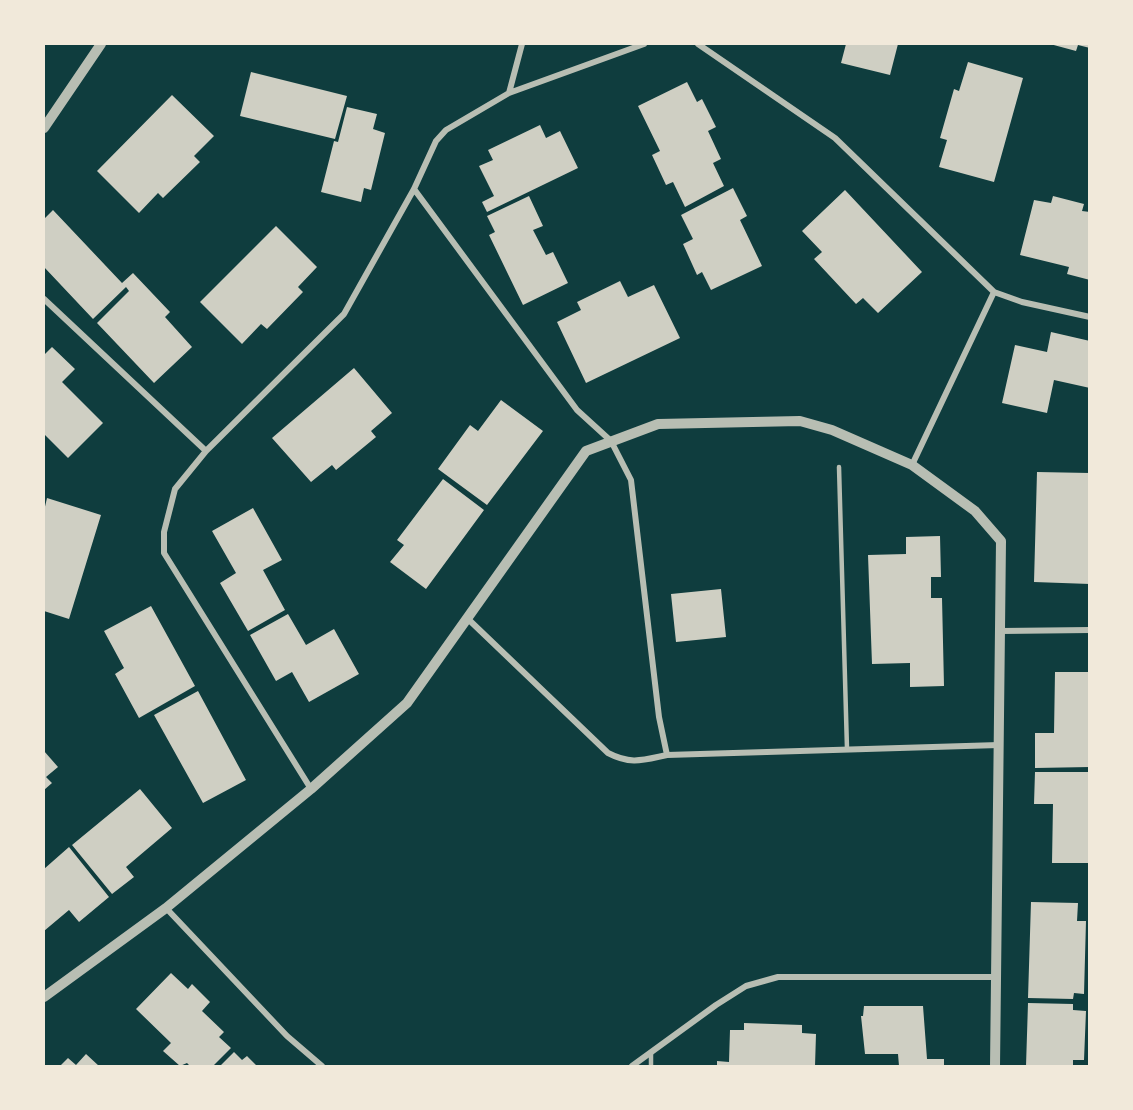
<!DOCTYPE html>
<style>
body{margin:0}
#map{position:relative;width:1133px;height:1110px;overflow:hidden;background:#0f3d3e;font-family:Raleway,sans-serif}
canvas{display:block}
.frame{position:absolute;inset:0;border:45px solid #f1e9da;pointer-events:none}
</style>
<div id="map">
<canvas width="1133" height="1110"></canvas>
<div class="frame"></div>
</div>
<script>
const ctx = document.querySelector('canvas').getContext('2d');
ctx.lineJoin = 'round';
function fillPath(path, color) { ctx.fillStyle = color; ctx.fill(path, 'evenodd'); }
function trace(path, color, width, dash) { ctx.strokeStyle = color; ctx.lineWidth = width; ctx.lineCap = dash ? 'butt' : 'round'; ctx.setLineDash(dash || []); ctx.stroke(path); }
const building = new Path2D(`
 M 846,44 L 898,44 L 890,75 L 841,63 Z
 M 1050,44 L 1090,44 L 1090,48 L 1078,45 L 1076,51 Z
 M 968,62 L 1023,78 L 994,182 L 939,167 L 947,140 L 940,138 L 954,89 L 959,91 Z
 M 251,72 L 347,96 L 335,139 L 240,116 Z
 M 687,82 L 697,102 L 702,99 L 716,127 L 708,131 L 721,159 L 713,163 L 724,186 L 685,207 L 673,182 L 666,185 L 652,155 L 660,151 L 638,106 Z
 M 172,95 L 214,136 L 194,156 L 200,162 L 163,198 L 158,193 L 139,213 L 97,171 Z
 M 347,107 L 377,114 L 373,129 L 385,133 L 371,190 L 364,188 L 361,202 L 321,192 L 334,141 L 338,142 Z
 M 540,125 L 546,138 L 560,131 L 578,168 L 487,212 L 482,202 L 494,196 L 479,166 L 493,160 L 488,150 Z
 M 733,188 L 747,216 L 740,220 L 762,266 L 711,290 L 702,272 L 697,275 L 683,244 L 693,239 L 681,215 Z
 M 845,190 L 922,272 L 878,313 L 863,298 L 856,304 L 814,259 L 822,252 L 802,231 Z
 M 529,196 L 543,226 L 533,230 L 546,255 L 553,252 L 568,283 L 523,305 L 489,235 L 495,232 L 487,216 Z
 M 1053,196 L 1084,204 L 1082,211 L 1090,212 L 1090,280 L 1067,274 L 1069,267 L 1020,255 L 1034,200 L 1051,203 Z
 M 53,210 L 122,283 L 133,273 L 170,312 L 165,317 L 192,347 L 154,383 L 97,323 L 129,291 L 126,287 L 93,319 L 44,267 L 44,219 Z
 M 276,226 L 317,267 L 298,287 L 303,292 L 267,329 L 261,324 L 242,344 L 200,302 Z
 M 620,281 L 628,297 L 654,285 L 680,338 L 586,383 L 557,322 L 581,310 L 577,302 Z
 M 1051,332 L 1090,341 L 1090,388 L 1054,380 L 1047,413 L 1002,403 L 1015,345 L 1047,352 Z
 M 52,347 L 75,369 L 62,382 L 103,423 L 68,458 L 44,434 L 44,355 Z
 M 354,368 L 392,413 L 371,431 L 376,437 L 336,470 L 332,465 L 311,482 L 272,438 Z
 M 501,400 L 543,431 L 487,505 L 438,469 L 470,425 L 478,431 Z
 M 1037,472 L 1090,473 L 1090,584 L 1034,582 Z
 M 443,479 L 484,510 L 426,589 L 390,562 L 404,545 L 397,540 Z
 M 47,498 L 101,515 L 69,619 L 44,611 L 44,511 Z
 M 253,508 L 282,560 L 263,570 L 285,610 L 248,631 L 220,583 L 236,573 L 212,531 Z
 M 940,536 L 941,577 L 931,577 L 931,598 L 942,598 L 944,686 L 910,687 L 910,663 L 872,664 L 868,555 L 906,554 L 906,537 Z
 M 721,589 L 726,637 L 676,642 L 671,594 Z
 M 151,606 L 195,686 L 139,718 L 115,674 L 124,668 L 104,631 Z
 M 288,614 L 306,645 L 334,629 L 359,674 L 309,702 L 292,672 L 276,681 L 250,635 Z
 M 1055,672 L 1090,672 L 1090,767 L 1035,768 L 1035,733 L 1054,733 Z
 M 198,691 L 246,780 L 203,803 L 154,715 Z
 M 44,751 L 58,767 L 46,777 L 52,783 L 44,790 Z
 M 1035,772 L 1090,772 L 1090,863 L 1052,863 L 1053,804 L 1034,804 Z
 M 140,789 L 172,828 L 126,867 L 134,877 L 112,894 L 72,845 Z
 M 69,847 L 109,897 L 79,922 L 69,910 L 44,931 L 44,869 Z
 M 1031,902 L 1078,903 L 1077,921 L 1086,921 L 1084,994 L 1074,993 L 1073,999 L 1028,998 Z
 M 171,973 L 188,989 L 192,984 L 210,1002 L 202,1011 L 224,1032 L 219,1037 L 231,1048 L 213,1066 L 190,1066 L 187,1063 L 180,1066 L 163,1051 L 171,1043 L 136,1009 Z
 M 1028,1003 L 1073,1004 L 1073,1010 L 1086,1011 L 1084,1060 L 1073,1060 L 1073,1066 L 1026,1066 Z
 M 864,1006 L 923,1006 L 927,1059 L 944,1059 L 944,1066 L 899,1066 L 898,1054 L 865,1054 L 861,1016 L 863,1016 Z
 M 744,1023 L 802,1025 L 802,1033 L 816,1034 L 815,1066 L 717,1066 L 717,1061 L 729,1062 L 730,1030 L 744,1030 Z
 M 234,1052 L 242,1060 L 247,1056 L 257,1066 L 220,1066 Z
 M 86,1054 L 99,1066 L 60,1066 L 68,1058 L 76,1065 Z`);
const service = new Path2D(`
 M 839,467 L 847,749
 M 651,1066 L 651,1052`);
const minor = new Path2D(`
 M 698,44 L 835,138 L 994,292 L 1022,302 L 1090,317
 M 509,93 L 522,44
 M 414,189 L 577,410 L 611,441 L 631,480 L 659,717 L 667,755
 M 44,299 L 206,451
 M 912,465 L 994,292
 M 467,618 L 608,753 C 631,765 643,760 667,755 L 999,745
 M 1001,631 L 1090,630
 M 311,789 L 164,553 L 164,532 L 175,489 L 206,451 L 344,314 L 414,189 L 436,141 L 446,130 L 509,93 L 644,44
 M 166,908 L 287,1036 L 322,1066
 M 632,1066 L 716,1005 L 746,986 L 778,977 L 996,977`);
const tertiary = new Path2D(`
 M 44,128 L 101,44
 M 44,997 L 166,908 L 311,789 L 407,703 L 586,451 L 658,424 L 800,421 L 832,430 L 912,465 L 975,511 L 1001,541 L 995,1066`);
fillPath(building, '#cfcfc3');
trace(service, '#b8beb3', 4.5);
trace(minor, '#b8beb3', 6);
trace(tertiary, '#b8beb3', 10);
</script>
